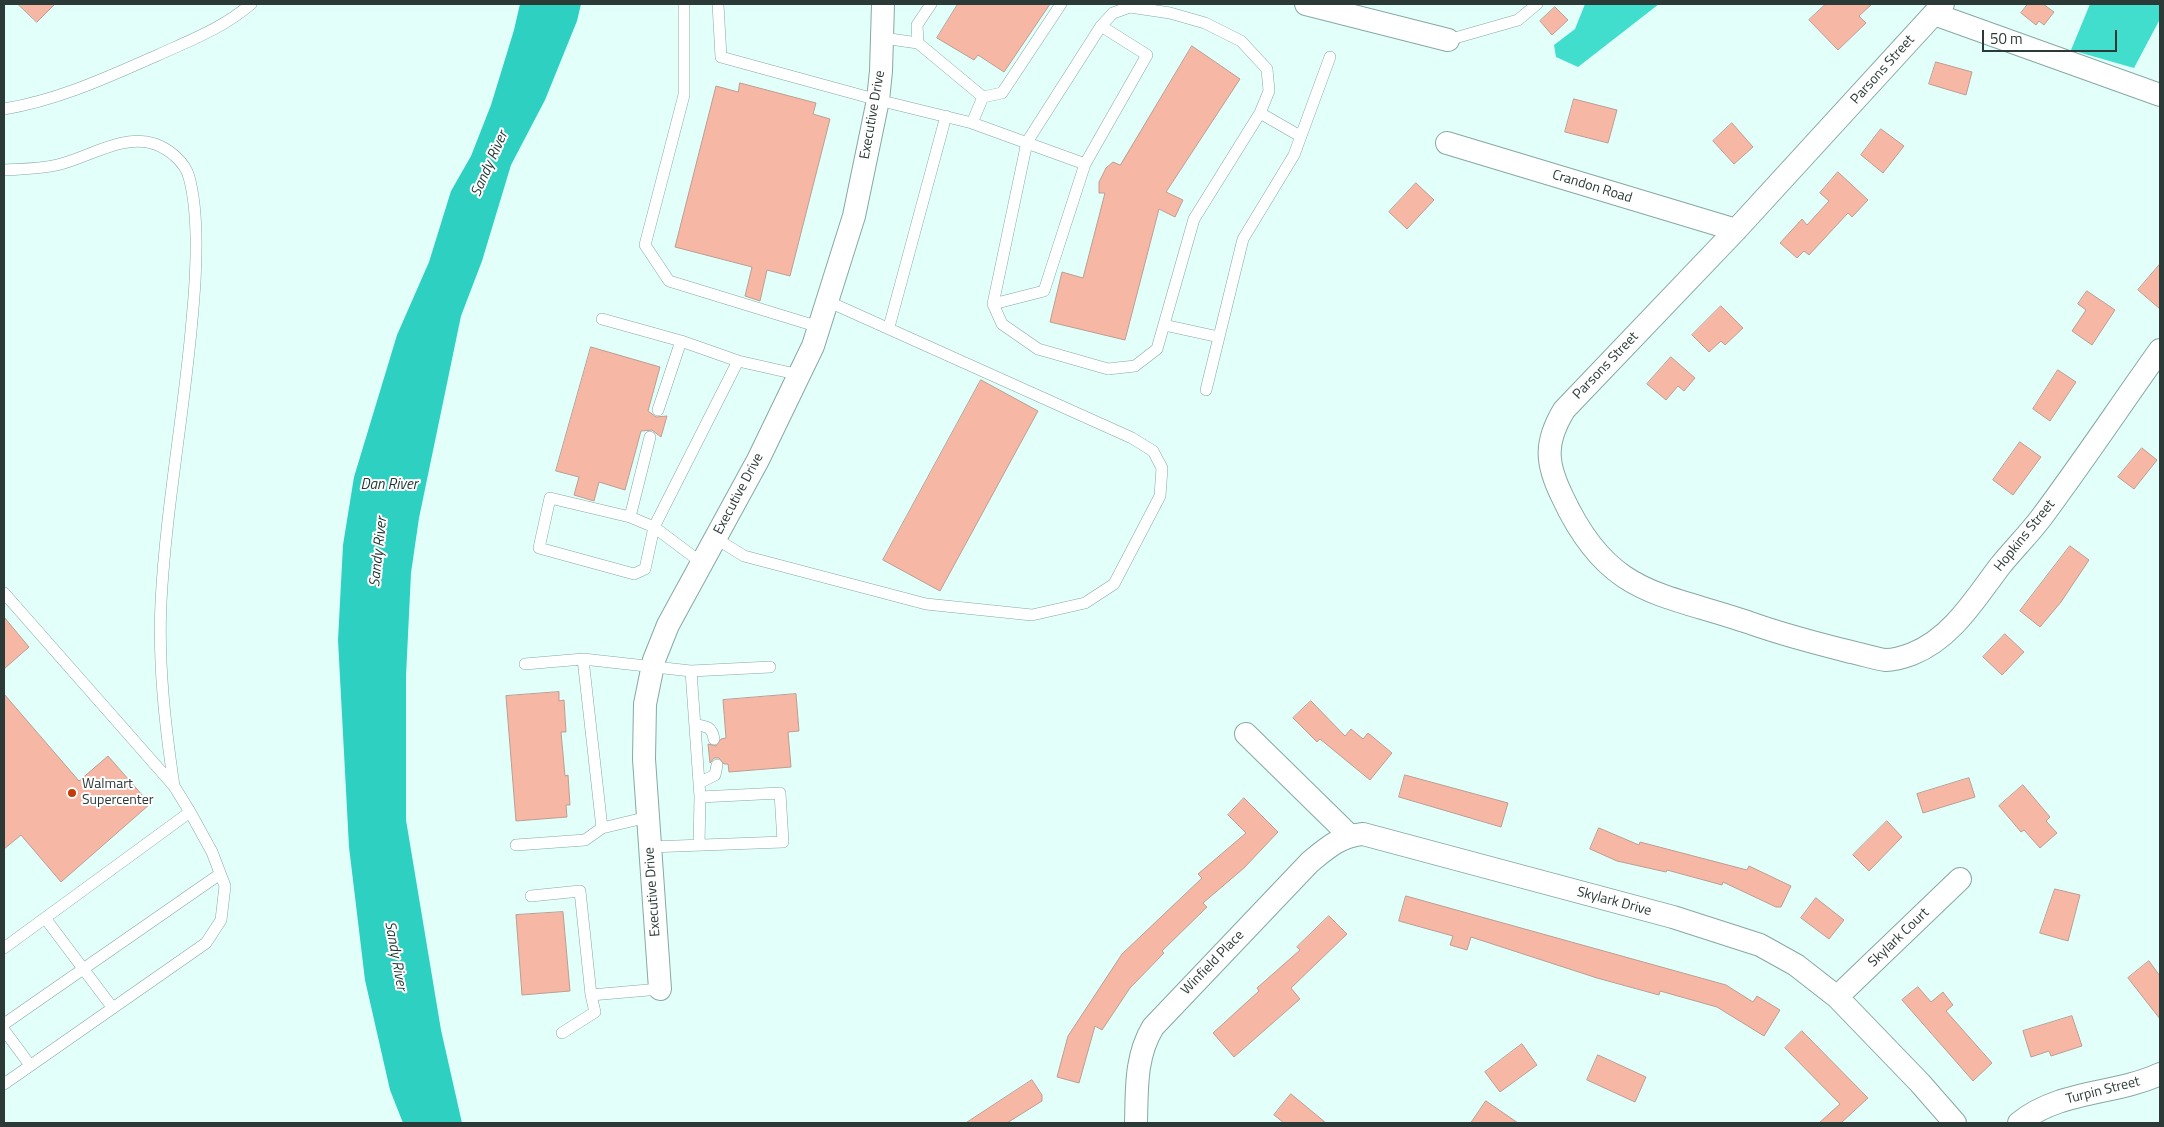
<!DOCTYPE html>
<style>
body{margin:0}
#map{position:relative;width:2164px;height:1127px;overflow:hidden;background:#e2fffa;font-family:"Titillium Web",sans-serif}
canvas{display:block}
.frame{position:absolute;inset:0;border:5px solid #2c3a37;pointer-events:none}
.scale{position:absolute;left:1982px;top:30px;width:135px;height:22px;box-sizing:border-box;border:2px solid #2c3a37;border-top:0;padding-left:6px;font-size:15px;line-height:18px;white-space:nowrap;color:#2c3a37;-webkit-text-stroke:4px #fff;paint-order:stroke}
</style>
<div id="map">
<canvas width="2164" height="1127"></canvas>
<div class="frame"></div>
<div class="scale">50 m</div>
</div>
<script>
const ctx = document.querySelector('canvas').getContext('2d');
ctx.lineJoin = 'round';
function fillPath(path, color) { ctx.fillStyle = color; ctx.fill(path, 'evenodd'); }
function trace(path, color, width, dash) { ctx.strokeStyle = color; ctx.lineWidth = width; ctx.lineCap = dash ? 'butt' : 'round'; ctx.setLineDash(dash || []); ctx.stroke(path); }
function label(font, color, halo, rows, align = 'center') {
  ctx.font = font + ' "Titillium Web",sans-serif'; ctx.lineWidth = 4; ctx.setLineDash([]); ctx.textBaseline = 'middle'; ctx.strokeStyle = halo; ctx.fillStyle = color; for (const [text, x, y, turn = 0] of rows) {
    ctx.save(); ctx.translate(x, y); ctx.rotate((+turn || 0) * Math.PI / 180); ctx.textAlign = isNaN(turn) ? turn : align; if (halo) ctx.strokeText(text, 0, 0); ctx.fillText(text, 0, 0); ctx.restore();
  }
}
const forest = new Path2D(`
 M 1585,4 L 1659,4 L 1578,67 L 1556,57 L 1554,45 L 1575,29 Z
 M 2090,4 L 2160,4 L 2160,19 L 2134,68 L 2071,50 Z`);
const water = new Path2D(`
 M 520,4 L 581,4 L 577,21 L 545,100 L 511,165 L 482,261 L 461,316 L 419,518 L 411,573 L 406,676 L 406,820 L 441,1030 L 462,1123 L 403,1123 L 390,1090 L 365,980 L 349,847 L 338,640 L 343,545 L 354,477 L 397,335 L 429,262 L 451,191 L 471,156 L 491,105 L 514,30 Z`);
const building = new Path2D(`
 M 18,4 L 55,4 L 37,22 Z
 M 958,4 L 1050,4 L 1004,72 L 978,55 L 974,60 L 937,38 Z
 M 1826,4 L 1872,4 L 1859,16 L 1866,23 L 1838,50 L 1809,20 Z
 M 2028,4 L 2043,4 L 2054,12 L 2044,25 L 2039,21 L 2036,25 L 2021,13 Z
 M 1555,7 L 1568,20 L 1552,35 L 1540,21 Z
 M 1192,46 L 1240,79 L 1166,192 L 1183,200 L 1175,217 L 1159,209 L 1125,340 L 1050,322 L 1062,272 L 1083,278 L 1105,193 L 1099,193 L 1099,182 L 1106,168 L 1113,162 L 1120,165 Z
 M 1936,62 L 1972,72 L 1966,95 L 1929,84 Z
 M 740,83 L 816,103 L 813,114 L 830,119 L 790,276 L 767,270 L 760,301 L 745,296 L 752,267 L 675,247 L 716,86 L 738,92 Z
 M 1574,99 L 1617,110 L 1608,143 L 1565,132 Z
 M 1732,123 L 1753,147 L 1734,164 L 1713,141 Z
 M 1881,129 L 1904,146 L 1883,173 L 1861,155 Z
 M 1838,172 L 1868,200 L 1852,217 L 1848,213 L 1809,255 L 1804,251 L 1797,258 L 1780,243 L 1802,219 L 1807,225 L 1829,201 L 1820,193 Z
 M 1416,183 L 1434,200 L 1407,229 L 1389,212 Z
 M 2160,264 L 2160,309 L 2138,290 Z
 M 2087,291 L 2115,310 L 2092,345 L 2072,331 L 2086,310 L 2078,304 Z
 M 1721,306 L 1743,328 L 1725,345 L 1721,341 L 1709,352 L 1692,335 Z
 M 591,347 L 660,367 L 648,411 L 656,417 L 667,416 L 661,437 L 652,430 L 641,431 L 625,490 L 599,482 L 594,501 L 574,495 L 579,477 L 556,471 Z
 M 1671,357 L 1695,378 L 1684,391 L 1678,386 L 1666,400 L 1647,384 Z
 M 2058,370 L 2076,382 L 2050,421 L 2033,409 Z
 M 981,380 L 1038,411 L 940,591 L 883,560 Z
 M 2020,442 L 2041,457 L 2013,495 L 1993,480 Z
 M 2142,448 L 2157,460 L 2134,489 L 2118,477 Z
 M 2070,546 L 2089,560 L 2061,602 L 2040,627 L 2020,611 Z
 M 4,617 L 29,647 L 4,669 Z
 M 2005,634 L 2024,652 L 2002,675 L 1983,657 Z
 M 559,692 L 559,701 L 564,700 L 566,732 L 561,732 L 565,776 L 568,775 L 570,805 L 566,805 L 567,817 L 516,821 L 506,696 Z
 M 4,694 L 79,781 L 108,756 L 150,804 L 61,882 L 21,835 L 4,849 Z
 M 796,694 L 799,731 L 788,732 L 791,767 L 729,772 L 728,764 L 724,764 L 719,758 L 714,758 L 710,763 L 708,744 L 716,746 L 721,739 L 726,738 L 723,700 Z
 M 1311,701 L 1345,736 L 1351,729 L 1363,739 L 1368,733 L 1392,753 L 1370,780 L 1320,739 L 1317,742 L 1293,718 Z
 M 1405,775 L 1508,803 L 1501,827 L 1399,797 Z
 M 1969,778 L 1975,797 L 1923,813 L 1917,794 Z
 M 2023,785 L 2050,817 L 2046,821 L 2057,833 L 2040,848 L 2024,830 L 2021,832 L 1999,806 Z
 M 1244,798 L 1278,832 L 1244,868 L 1203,903 L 1207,907 L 1162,951 L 1164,953 L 1130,988 L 1102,1030 L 1095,1026 L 1079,1083 L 1057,1077 L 1068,1036 L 1122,954 L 1202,878 L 1198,874 L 1246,833 L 1228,815 Z
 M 1887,821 L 1902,837 L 1869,871 L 1853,855 Z
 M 1599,828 L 1639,845 L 1640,842 L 1747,870 L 1749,866 L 1791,886 L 1781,907 L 1776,907 L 1723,882 L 1722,885 L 1667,870 L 1666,872 L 1617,861 L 1590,849 Z
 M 2055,889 L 2080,895 L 2068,941 L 2040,933 Z
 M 1406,896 L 1726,985 L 1753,1002 L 1757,996 L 1780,1010 L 1764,1036 L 1717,1007 L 1660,991 L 1659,995 L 1597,978 L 1471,937 L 1467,950 L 1450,945 L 1453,936 L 1399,921 Z
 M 1816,898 L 1844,920 L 1829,939 L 1801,918 Z
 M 563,912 L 570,991 L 522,995 L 516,915 Z
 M 1329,916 L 1347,934 L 1291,988 L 1300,999 L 1234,1057 L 1213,1033 L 1259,991 L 1257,988 L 1300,950 L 1297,947 Z
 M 2149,961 L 2160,976 L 2160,1019 L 2128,978 Z
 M 1918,987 L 1931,1002 L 1943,992 L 1953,1005 L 1946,1011 L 1992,1063 L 1973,1081 L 1902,1000 Z
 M 2072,1016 L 2082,1046 L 2051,1056 L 2049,1051 L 2031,1057 L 2023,1031 Z
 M 1802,1031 L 1868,1098 L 1841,1123 L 1819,1123 L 1840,1104 L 1785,1048 Z
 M 1522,1044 L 1537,1065 L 1500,1092 L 1485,1072 Z
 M 1598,1055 L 1646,1077 L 1635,1102 L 1587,1080 Z
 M 1032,1080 L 1042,1095 L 1042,1101 L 1007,1123 L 966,1123 Z
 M 1291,1094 L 1326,1123 L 1284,1123 L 1274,1115 Z
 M 1486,1101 L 1518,1123 L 1471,1123 Z`);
const lane = new Path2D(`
 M 684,4 L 684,95 L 645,245 L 669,281 L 819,327
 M 718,4 L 721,57 L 878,100 L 972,123 L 1085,164 L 1147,55 L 1101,26 L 1027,142 L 993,304 L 1002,324 L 1038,349 L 1108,369 L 1135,366 L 1157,349 L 1194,219 L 1260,113 L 1269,91 L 1267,69 L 1241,41 L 1205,23 L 1170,13 L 1130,7 L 1113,13 L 1101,26
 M 931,4 L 917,25 L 918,43 L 983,97 L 1002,93 L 1061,4
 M 883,38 L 918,43
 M 1448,40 L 1518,20 L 1537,4
 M 4,109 C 59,100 108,77 158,55 C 191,40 223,28 251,4
 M 1260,113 L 1300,136
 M 972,123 L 983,97
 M 4,170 C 22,169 39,169 57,165 C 88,158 123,133 155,144 C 169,149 185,162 189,177 C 200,217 196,279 192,320 C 184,414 166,507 161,602 C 158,663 165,725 174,786
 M 993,304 L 1044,291 L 1085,164
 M 602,319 L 681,341 L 738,361 L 800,375
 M 1164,325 L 1219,337
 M 889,327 L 946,116
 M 1206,390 L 1243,239 L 1294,155 L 1330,57
 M 658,410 L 681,341
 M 630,517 L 650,437
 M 715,538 L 744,556 L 926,604 L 1032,615 L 1085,603 L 1114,584 L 1160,496 L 1162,468 L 1153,451 L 1132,438 L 827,301
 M 702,563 L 654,527 L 630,517 L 550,498 L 539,548 L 634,574 L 645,569 L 654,527 L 738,361
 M 4,593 L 174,786 L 190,812 L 212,852 L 225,886 L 221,920 L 206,943 L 4,1084
 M 525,664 L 583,659
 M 691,671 L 770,667
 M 695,725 C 707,726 712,727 714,739
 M 699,783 L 715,775 L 717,765
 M 602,828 L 583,659 L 691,671 L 700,797 L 780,793 L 783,842 L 650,847
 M 516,845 L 585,840 L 602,828 L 648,817
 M 699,845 L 700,797
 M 531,896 L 580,891 L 591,995 L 595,1012 L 562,1033
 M 4,948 L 45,918
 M 591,995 L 660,989
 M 112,1007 L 45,918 L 190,812
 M 4,1024 L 220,874
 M 4,1030 L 30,1065`);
const street = new Path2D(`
 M 1306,4 L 1448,40
 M 1943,4 L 1736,230 L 1564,410 C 1544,443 1546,464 1563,498 C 1610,599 1663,592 1756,625 C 1788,636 1819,644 1851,652 C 1862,654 1875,659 1886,660 C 1895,660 1904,657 1912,654 C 1952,638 1975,599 2000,566 C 2013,550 2028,535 2041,518 C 2082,463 2120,406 2160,350
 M 1934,14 L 2160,95
 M 1447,143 L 1736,230
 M 1246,734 L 1349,835
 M 660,989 L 644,759 L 645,704 L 654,660 L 668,625 L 758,460 L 813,346 L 854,216 L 878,100 L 881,71 L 883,4
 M 1837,997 L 1960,879
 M 1136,1123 C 1137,1089 1135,1057 1153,1027 L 1310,862 C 1327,848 1340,836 1363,834 L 1673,917 L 1760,945 L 1796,965 L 1837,997 L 1920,1083 L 1955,1123
 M 2019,1123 C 2059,1090 2115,1095 2160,1074`);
const markers = [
 [72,793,5,"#c33b06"]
];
const streetNames = [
 ["Parsons Street",1883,70,-48],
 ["Executive Drive",873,115,-80],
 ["Crandon Road",1592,187,17],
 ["Parsons Street",1606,366,-46],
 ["Executive Drive",739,494,-62],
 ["Hopkins Street",2025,536,-51],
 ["Executive Drive",653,892,-94],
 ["Skylark Drive",1614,902,15],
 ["Skylark Court",1899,938,-44],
 ["Winfield Place",1213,963,-46],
 ["Turpin Street",2103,1091,-14]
];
const poiNames = [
 ["Walmart",82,785],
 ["Supercenter",82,801]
];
const waterNames = [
 ["Sandy River",490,164,-66],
 ["Dan River",389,485],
 ["Sandy River",379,552,-84],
 ["Sandy River",395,956,80]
];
fillPath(forest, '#41ddcd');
fillPath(water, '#2ed1c1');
fillPath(building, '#f6b8a5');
trace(building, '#bb9d94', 1);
trace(lane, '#87a8a3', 12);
trace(street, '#87a8a3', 24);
trace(lane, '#fff', 11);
trace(street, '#fff', 22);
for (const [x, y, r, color] of markers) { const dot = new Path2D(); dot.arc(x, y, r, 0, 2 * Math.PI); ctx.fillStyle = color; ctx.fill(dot); trace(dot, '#fff', 2); }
label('14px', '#2c3a37', '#fff', streetNames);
label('14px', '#2c3a37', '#fff', poiNames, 'left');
label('italic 15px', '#1d3632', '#fff', waterNames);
</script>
